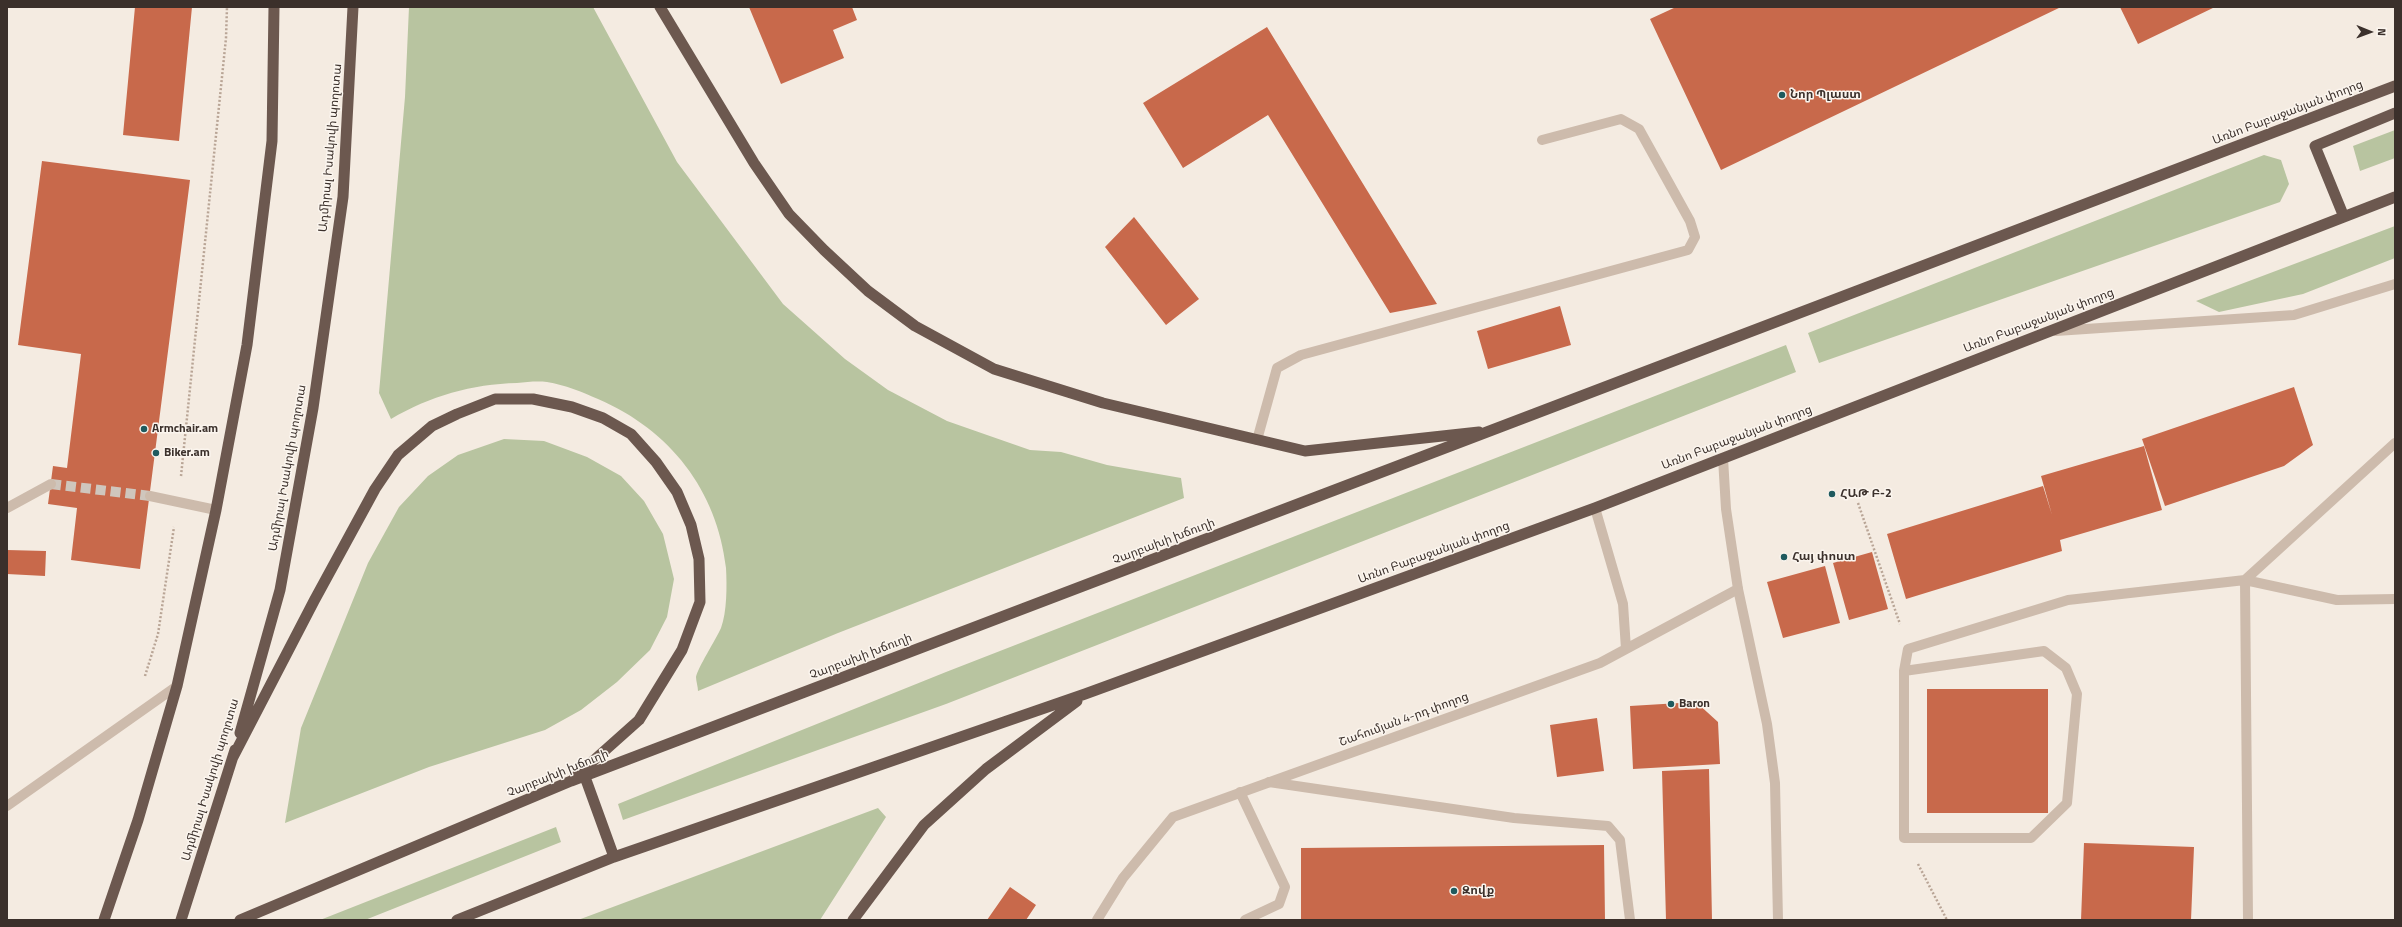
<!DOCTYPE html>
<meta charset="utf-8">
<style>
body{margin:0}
#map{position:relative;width:2402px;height:927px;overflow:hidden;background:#f4ebe1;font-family:"Titillium Web",sans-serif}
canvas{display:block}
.frame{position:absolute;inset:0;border:8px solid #3b302b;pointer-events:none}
.north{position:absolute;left:2350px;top:12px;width:40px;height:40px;-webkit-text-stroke:3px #fbf5ee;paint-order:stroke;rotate:91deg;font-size:11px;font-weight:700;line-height:16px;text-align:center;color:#3b302b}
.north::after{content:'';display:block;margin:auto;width:14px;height:18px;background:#3b302b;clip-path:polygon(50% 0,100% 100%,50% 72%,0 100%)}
</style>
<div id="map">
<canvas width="2402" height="927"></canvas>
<div class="frame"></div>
<div class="north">N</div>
</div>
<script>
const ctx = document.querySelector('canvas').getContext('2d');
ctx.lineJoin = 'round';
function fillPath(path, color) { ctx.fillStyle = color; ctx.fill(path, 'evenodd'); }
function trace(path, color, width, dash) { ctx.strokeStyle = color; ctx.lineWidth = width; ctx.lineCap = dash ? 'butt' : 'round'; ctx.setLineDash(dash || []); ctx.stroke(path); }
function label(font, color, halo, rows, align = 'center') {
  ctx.font = font + ' "Titillium Web","Noto Sans Armenian",sans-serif'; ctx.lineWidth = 3; ctx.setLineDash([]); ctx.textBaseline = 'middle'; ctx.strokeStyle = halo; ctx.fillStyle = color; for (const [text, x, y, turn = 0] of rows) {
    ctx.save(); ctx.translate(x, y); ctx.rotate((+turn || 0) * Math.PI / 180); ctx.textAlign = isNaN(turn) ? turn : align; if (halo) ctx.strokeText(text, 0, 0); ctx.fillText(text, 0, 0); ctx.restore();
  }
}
const green = new Path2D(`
 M 409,7 L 593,7 L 677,162 L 783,304 L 845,359 L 888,390 L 947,421 L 987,435 L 1030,450 L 1061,452 L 1107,465 L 1181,478 L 1184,498 L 838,633 L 698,691 C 698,687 696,681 696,677 C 697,669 716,639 721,628 C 727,612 727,586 726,568 C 717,490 670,430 598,399 C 582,392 565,385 547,382 C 537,381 527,382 517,383 C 472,384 430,396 391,419 L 379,393 L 405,97 Z
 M 2395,130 L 2395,158 L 2360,171 L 2353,146 Z
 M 2264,155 L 2281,160 L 2289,184 L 2280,202 L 1819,363 L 1808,333 Z
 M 2395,226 L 2395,258 L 2303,294 L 2219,312 L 2196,301 Z
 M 1786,345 L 1796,372 L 946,704 L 623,820 L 618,804 L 946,672 Z
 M 504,439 L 544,441 L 587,457 L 621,476 L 644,501 L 663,534 L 674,579 L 667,617 L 650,650 L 617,682 L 581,710 L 545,730 L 429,767 L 285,823 L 301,728 L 368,563 L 399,507 L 428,476 L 458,455 Z
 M 878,808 L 886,817 L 820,920 L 578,920 Z
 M 556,827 L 561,842 L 365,920 L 320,920 Z`);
const building = new Path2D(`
 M 135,7 L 192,7 L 179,141 L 123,135 Z
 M 749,7 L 852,7 L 857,20 L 833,30 L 844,58 L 781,84 Z
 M 1676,7 L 2061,7 L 1721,170 L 1650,19 Z
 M 2120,7 L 2215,7 L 2138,44 Z
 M 1267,27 L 1376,205 L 1437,304 L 1390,313 L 1268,115 L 1183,168 L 1143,103 Z
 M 42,161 L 190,180 L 140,569 L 71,560 L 77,508 L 48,504 L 53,466 L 67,468 L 81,354 L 18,345 Z
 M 1134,217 L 1199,299 L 1166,325 L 1105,247 Z
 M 1560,306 L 1571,345 L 1488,369 L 1477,331 Z
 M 2294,387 L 2313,445 L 2284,466 L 2165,506 L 2142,439 Z
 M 2144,446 L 2162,510 L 2060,540 L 2062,551 L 1906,599 L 1887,534 L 2043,486 L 2052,515 L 2041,476 Z
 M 7,550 L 46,551 L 45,576 L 7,574 Z
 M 1872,552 L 1888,609 L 1849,620 L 1833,563 Z
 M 1825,566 L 1840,623 L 1783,638 L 1767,582 Z
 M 1927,689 L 2048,689 L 2048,813 L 1927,813 Z
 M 1696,702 L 1718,722 L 1720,764 L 1633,769 L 1630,706 Z
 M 1597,718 L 1604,771 L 1557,777 L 1550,725 Z
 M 1709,769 L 1712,920 L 1666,920 L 1662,771 Z
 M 2084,843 L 2194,847 L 2191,920 L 2081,920 Z
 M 1604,845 L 1605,920 L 1301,920 L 1301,848 Z
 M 1010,887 L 1036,905 L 1026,920 L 987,920 Z`);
const minorTunnel = new Path2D(`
 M 51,484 L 150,496`);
const path = new Path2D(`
 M 181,476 L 226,38 L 227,7
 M 1858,503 L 1900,624
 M 145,676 L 158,634 L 174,527
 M 1918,864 L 1947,920`);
const service = new Path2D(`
 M 2056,331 L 2294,315 L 2395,284
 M 1257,440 L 1277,368 L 1301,355 L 1688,250 L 1695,237 L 1690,221 L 1639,129 L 1621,119 L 1542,140
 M 1738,589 L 1767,724 L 1775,783 L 1778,920
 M 1904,671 L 2044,651 L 2066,668 L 2077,694 L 2067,803 L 2031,838 L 1904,838 L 1904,671 L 1908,649 L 2068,600 L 2245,580 L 2337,600 L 2395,599
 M 1269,782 L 1514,818 L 1608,826 L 1620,840 L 1630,920
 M 1240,792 L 1285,887 L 1279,904 L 1245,920
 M 7,806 L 177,686
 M 2248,920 L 2245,580 L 2395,443`);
const minor = new Path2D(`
 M 150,496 L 216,510
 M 7,508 L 51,484
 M 1626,649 L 1738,589 L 1726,509 L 1723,458
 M 1097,920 L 1123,878 L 1173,817 L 1600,663 L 1626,649 L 1623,604 L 1595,508`);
const trunk = new Path2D(`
 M 660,7 L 754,163 L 789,214 L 824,250 L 868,291 L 915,326 L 994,369 L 1103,403 L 1305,451 L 1479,432
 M 2344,217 L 2315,146 L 2395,113
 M 240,733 L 280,590 L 313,408 L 343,197 L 353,7
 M 233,757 L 314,601 L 375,489 L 398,455 L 432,426 L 457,414 L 495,399 L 533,399 L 572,407 L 603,418 L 631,434 L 656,462 L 677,492 L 691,525 L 699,559 L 700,602 L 682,650 L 639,720 L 574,778
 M 585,777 L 614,857
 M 104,920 L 138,820 L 177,686 L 216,510 L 247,345 L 272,141 L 274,7
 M 181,920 L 235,750
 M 240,920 L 571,781 L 2395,86
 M 457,920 L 614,857 L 1085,694 L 1595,508 L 2395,197
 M 853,920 L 924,825 L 986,769 L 1077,701`);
const markers = [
 [1782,95,4,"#1f5a5e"],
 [144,429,4,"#1f5a5e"],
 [156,453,4,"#1f5a5e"],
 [1832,494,4,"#1f5a5e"],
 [1784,557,4,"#1f5a5e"],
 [1671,704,4,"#1f5a5e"],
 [1454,891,4,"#1f5a5e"]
];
const poiNames = [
 ["Նոր Պլաստ",1790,95],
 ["Armchair.am",152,429],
 ["Biker.am",164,453],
 ["ՀԱԹ Բ-2",1840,494],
 ["Հայ փոստ",1792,557],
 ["Baron",1679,704],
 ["Զովք",1462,891]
];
const streetNames = [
 ["Առնո Բաբաջանյան փողոց",2288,113,-21],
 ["Ադմիրալ Իսակովի պողոտա",331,148,-85],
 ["Առնո Բաբաջանյան փողոց",2039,321,-21],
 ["Առնո Բաբաջանյան փողոց",1737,438,-21],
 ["Ադմիրալ Իսակովի պողոտա",288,468,-80],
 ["Չարբախի խճուղի",1164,542,-21],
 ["Առնո Բաբաջանյան փողոց",1434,553,-20],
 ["Չարբախի խճուղի",861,657,-21],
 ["Շահումյան 4-րդ փողոց",1404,720,-20],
 ["Չարբախի խճուղի",558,774,-22],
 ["Ադմիրալ Իսակովի պողոտա",211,780,-73]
];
fillPath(green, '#b8c4a0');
fillPath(building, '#c8694b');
trace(minorTunnel, '#cfc6bd', 10, [10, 5]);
trace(path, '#b9a596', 2.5, [2, 2]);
trace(service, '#cdbbac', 10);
trace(minor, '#cdbbac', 10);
trace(trunk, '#6c584f', 11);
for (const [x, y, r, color] of markers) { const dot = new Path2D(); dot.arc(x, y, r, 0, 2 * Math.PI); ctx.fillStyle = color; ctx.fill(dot); trace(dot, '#fbf5ee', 1.5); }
label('bold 12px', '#3b302b', '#fbf5ee', poiNames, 'left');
label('12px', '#3b302b', '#fbf5ee', streetNames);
</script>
